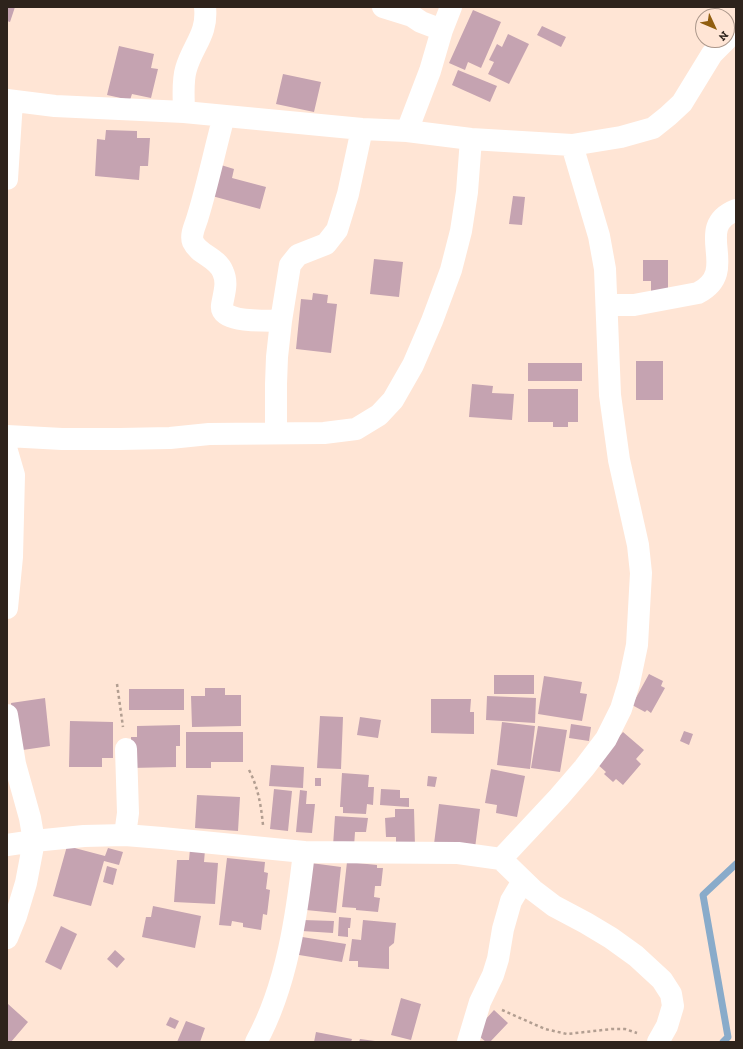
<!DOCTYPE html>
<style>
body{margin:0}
#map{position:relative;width:743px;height:1049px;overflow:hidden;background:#ffe5d5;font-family:"Zilla Slab",serif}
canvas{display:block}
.frame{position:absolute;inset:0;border:8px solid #2e231c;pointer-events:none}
.north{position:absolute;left:695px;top:8px;width:40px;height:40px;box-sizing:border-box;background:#ffe5d5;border:1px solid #ab978b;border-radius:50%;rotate:134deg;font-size:11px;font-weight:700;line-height:16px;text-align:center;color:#2e231c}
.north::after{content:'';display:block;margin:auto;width:14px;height:18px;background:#915e0f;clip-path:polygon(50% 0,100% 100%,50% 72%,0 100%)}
</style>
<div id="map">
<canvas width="743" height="1049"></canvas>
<div class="frame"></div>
<div class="north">N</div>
</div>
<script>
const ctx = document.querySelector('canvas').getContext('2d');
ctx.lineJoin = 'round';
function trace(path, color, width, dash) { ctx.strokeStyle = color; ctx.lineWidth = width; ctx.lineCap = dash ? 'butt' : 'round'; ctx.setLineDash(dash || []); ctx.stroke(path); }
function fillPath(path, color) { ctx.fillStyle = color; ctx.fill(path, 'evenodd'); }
const stream = new Path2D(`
 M 723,1042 L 728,1037 L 703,895 L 736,864`);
const building = new Path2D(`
 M 7,7 L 15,7 L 10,22 L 7,21 Z
 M 473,10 L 501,22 L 481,68 L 468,62 L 465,70 L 449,63 Z
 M 542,26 L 566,37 L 561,47 L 537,35 Z
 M 508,34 L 529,44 L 509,84 L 488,74 L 494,62 L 489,60 L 497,44 L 502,47 Z
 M 119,46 L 154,54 L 151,68 L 158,69 L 151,98 L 132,94 L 130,100 L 107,95 Z
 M 458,70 L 497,86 L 490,102 L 452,85 Z
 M 283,74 L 321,82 L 314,112 L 276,104 Z
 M 106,130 L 137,131 L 137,138 L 150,138 L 148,166 L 140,166 L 139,180 L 95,176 L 97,139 L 105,140 Z
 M 221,165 L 234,169 L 232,178 L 266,187 L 260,209 L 212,196 Z
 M 513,196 L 525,197 L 522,225 L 509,224 Z
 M 374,259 L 403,262 L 399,297 L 370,294 Z
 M 643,260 L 668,260 L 668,295 L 651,295 L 651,281 L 643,281 Z
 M 313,293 L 328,295 L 327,303 L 337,304 L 331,353 L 296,349 L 301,299 L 312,300 Z
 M 636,361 L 663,361 L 663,400 L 636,400 Z
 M 528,363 L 582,363 L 582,381 L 528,381 Z
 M 472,384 L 493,386 L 492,393 L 514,394 L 512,420 L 469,417 Z
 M 528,389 L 578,389 L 578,422 L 568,422 L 568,427 L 553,427 L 553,422 L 528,422 Z
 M 649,674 L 663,681 L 661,686 L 665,688 L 651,713 L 647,710 L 645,712 L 632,705 Z
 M 494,675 L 534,675 L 534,694 L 494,694 Z
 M 544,676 L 582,682 L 580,693 L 587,694 L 582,721 L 538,714 Z
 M 205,688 L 225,688 L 225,695 L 241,695 L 241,726 L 192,727 L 191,696 L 205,696 Z
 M 129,689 L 184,689 L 184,710 L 129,710 Z
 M 487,696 L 536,698 L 535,723 L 486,720 Z
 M 45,698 L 50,746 L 16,751 L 11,703 Z
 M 431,699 L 471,699 L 470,712 L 474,712 L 474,734 L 431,733 Z
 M 320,716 L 343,717 L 341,769 L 317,768 Z
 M 360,717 L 381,720 L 378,738 L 357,735 Z
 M 70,721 L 113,722 L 113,758 L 102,758 L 102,767 L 69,767 Z
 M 502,722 L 535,726 L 530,769 L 497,765 Z
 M 571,724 L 591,727 L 589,741 L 569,738 Z
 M 180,725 L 180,746 L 176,746 L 176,767 L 131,768 L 131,737 L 137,737 L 137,726 Z
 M 538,726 L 567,730 L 560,772 L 531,768 Z
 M 684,731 L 693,734 L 689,745 L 680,741 Z
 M 186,732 L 243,732 L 243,762 L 211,762 L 211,768 L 186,768 Z
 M 623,732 L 644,750 L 636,759 L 641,764 L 623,785 L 616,779 L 613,782 L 604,774 L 606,772 L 596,763 Z
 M 271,765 L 304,767 L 303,788 L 269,786 Z
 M 491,769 L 525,776 L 517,817 L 496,813 L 497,805 L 485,803 Z
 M 342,773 L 369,775 L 368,787 L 374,787 L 373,805 L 367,804 L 366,814 L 343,813 L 343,807 L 340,807 Z
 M 428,776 L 437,777 L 435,787 L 427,786 Z
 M 315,778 L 321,778 L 321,786 L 315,786 Z
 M 274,789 L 292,791 L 288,831 L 270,829 Z
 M 381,789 L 400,790 L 400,798 L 409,798 L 409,807 L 380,805 Z
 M 300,790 L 307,791 L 306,804 L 315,804 L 312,833 L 296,832 Z
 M 197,795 L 240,797 L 238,831 L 195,828 Z
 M 439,804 L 480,809 L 475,848 L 434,844 Z
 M 395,809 L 414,809 L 415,846 L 396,846 L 396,837 L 386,837 L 385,818 L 395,817 Z
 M 335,816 L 368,818 L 366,832 L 355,832 L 354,847 L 333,846 Z
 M 67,846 L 105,856 L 108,848 L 123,852 L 119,865 L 104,861 L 91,906 L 53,896 Z
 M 190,849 L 205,850 L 204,862 L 218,863 L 215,904 L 174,902 L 177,860 L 189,860 Z
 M 227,858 L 265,862 L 264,872 L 268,873 L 266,889 L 270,890 L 267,915 L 263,914 L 261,930 L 243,927 L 243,923 L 232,921 L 231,926 L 219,925 Z
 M 347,862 L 377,865 L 377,868 L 383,868 L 381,886 L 375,886 L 374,897 L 380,898 L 378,912 L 356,910 L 356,908 L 342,907 Z
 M 311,863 L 341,867 L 336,913 L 306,910 Z
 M 107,866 L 117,869 L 113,885 L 103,882 Z
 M 153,906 L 201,916 L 195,948 L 142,937 L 146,917 L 151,917 Z
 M 339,917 L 351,918 L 350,928 L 348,928 L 348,937 L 338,936 Z
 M 303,920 L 334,921 L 333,933 L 302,931 Z
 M 363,920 L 396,923 L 394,943 L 389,947 L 389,969 L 358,967 L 358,961 L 349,961 L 352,939 L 361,940 Z
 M 61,926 L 77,934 L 61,970 L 45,962 Z
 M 296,936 L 346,944 L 342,962 L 293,954 Z
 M 115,950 L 125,959 L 117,968 L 107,959 Z
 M 401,998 L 421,1004 L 411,1040 L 391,1035 Z
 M 8,1004 L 28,1022 L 11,1042 L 7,1042 Z
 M 494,1010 L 508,1023 L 490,1042 L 486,1042 L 474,1032 Z
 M 170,1017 L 179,1021 L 175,1029 L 166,1025 Z
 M 186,1021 L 205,1028 L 200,1042 L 177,1042 Z
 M 316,1032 L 352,1039 L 351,1042 L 314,1042 Z
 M 360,1039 L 375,1041 L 375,1042 L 359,1042 Z`);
const path = new Path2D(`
 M 117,684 L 123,727
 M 249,770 C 258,787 261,805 263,825
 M 502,1010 L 545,1029 L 567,1034 L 612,1029 L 625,1029 L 637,1033`);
const minor = new Path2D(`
 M 383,7 L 412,16 L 421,22 L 442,30
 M 7,100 L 55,106 L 184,112 L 362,129 L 407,131 L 471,139 L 572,145 L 621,137 L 653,128 L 668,116 L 682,103 L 712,54 L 726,40
 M 184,112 C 184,99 182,82 186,69 C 193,45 208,34 205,7
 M 224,116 C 215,149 208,183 198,216 C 196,224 190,234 193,242 C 199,255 217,257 223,272 C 228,283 224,293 222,305 C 219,324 269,320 281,321
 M 407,131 L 430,71 L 442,30 L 451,7
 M 7,179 L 12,101
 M 607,305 L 634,305 L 698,293 C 742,270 691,228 736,210
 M 276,433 L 276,384 L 277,357 L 281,321 L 290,265 L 298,255 L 326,244 L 337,230 L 348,194 L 362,129
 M 7,436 L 62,439 L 120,439 L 170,438 L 209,434 L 324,433 L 356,429 L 379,415 L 393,400 L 413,365 L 432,321 L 451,270 L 461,231 L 467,192 L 471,139
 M 7,451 L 14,475 L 12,557 L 7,608
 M 7,715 L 15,764 L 30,818 L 34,841 L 26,883 L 16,916 L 7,938
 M 125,835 L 128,813 L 126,749
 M 7,845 L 34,841 L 84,836 L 125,835 L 162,838 L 304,852 L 458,853 L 501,859 L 533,890 L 554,906 L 586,923 L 611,938 L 636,956 L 662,980 L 671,994 L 673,1006 L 667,1026 L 658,1042
 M 501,859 L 559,797 L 584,768 L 606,739 L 621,709 L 629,683 L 637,645 L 641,573 L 638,545 L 619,460 L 610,395 L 605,269 L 599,236 L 572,145
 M 256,1042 C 287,986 297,914 304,852
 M 468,1042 L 480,1002 L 493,975 L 498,959 L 503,929 L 511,901 L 523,881`);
trace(stream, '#89abca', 7);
fillPath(building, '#c5a3b1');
trace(path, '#b29e91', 2.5, [3, 3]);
trace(minor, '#fff', 22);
</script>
